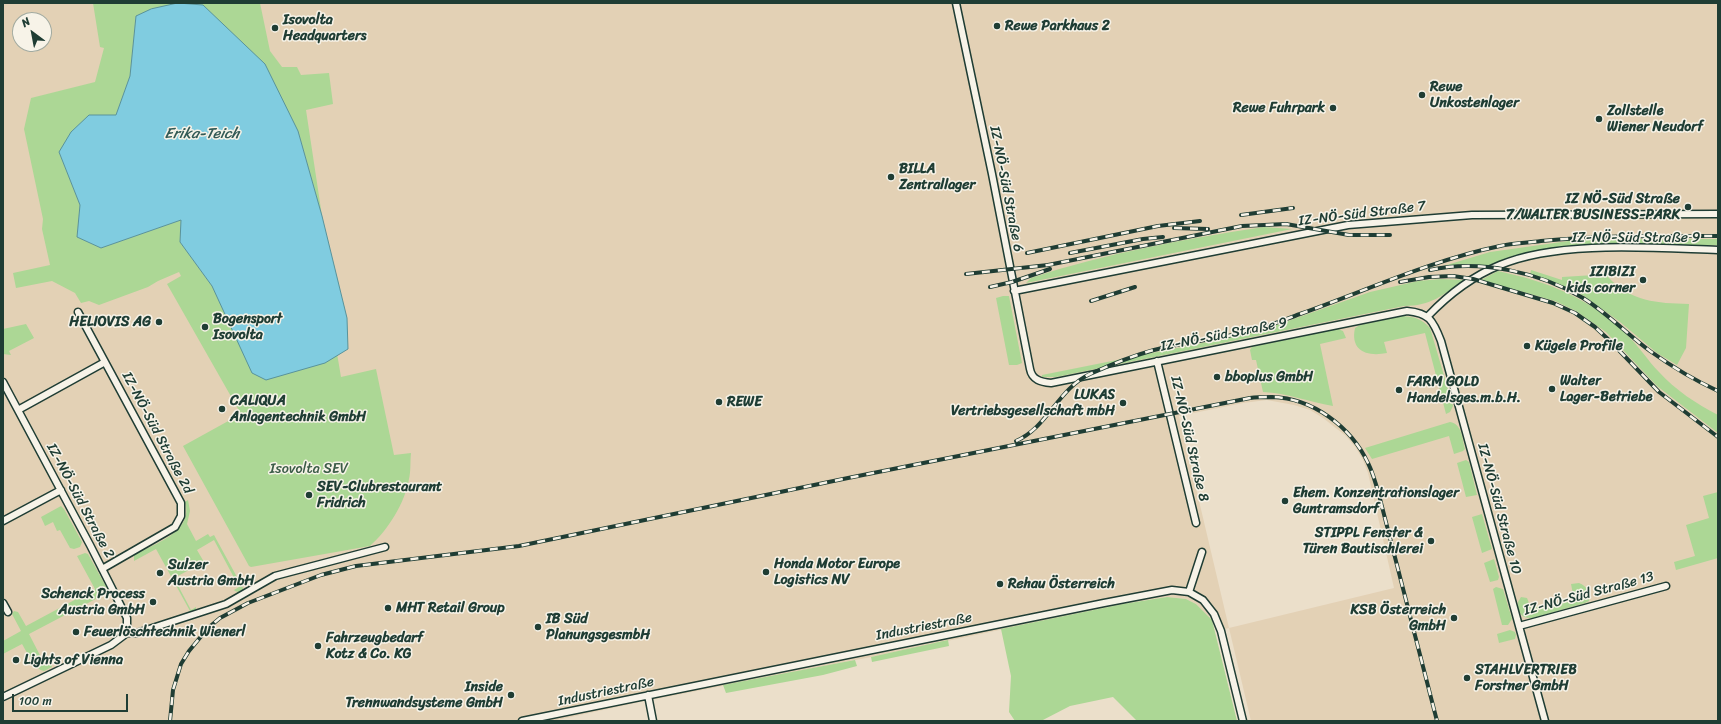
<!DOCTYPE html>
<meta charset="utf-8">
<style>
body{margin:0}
#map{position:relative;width:1721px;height:724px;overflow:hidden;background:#ebdfca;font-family:Sriracha,sans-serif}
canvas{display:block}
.frame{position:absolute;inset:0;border:4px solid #1f3d34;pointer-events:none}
.north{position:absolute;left:12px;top:12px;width:40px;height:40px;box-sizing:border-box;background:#f7f3e8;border:1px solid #a1aaa0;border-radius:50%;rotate:328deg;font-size:11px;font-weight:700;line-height:16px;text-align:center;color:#1f3d34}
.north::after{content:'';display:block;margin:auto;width:14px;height:18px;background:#1f3d34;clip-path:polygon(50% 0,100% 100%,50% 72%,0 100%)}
.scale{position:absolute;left:12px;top:694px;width:116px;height:18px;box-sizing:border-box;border:2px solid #1f3d34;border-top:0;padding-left:5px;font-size:12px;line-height:14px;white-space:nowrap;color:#1f3d34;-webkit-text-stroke:3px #f7f3e8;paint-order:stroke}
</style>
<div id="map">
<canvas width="1721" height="724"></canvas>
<div class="frame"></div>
<div class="north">N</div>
<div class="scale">100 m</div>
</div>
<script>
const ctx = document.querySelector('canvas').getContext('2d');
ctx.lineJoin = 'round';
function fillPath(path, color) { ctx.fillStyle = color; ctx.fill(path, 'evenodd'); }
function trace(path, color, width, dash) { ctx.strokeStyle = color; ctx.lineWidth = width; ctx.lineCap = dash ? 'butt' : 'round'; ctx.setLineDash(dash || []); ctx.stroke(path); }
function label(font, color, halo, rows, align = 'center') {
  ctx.font = font + ' Sriracha,sans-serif'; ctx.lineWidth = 3; ctx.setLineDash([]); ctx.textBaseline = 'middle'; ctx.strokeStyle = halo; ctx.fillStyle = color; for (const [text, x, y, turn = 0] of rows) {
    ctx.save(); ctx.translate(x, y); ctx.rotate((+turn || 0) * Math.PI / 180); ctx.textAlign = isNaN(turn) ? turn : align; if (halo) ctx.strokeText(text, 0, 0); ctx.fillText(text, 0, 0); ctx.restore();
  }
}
const built = new Path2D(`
 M 3,3 L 1718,3 L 1718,721 L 1251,721 L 1229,628 L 1216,631 L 1212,620 L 1196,604 L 1186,599 L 1167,597 L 1123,604 L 871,657 L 640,702 L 552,721 L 3,721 ZM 20,20 L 44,20 L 44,44 L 20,44 ZM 1267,400 L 1294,405 L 1310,410 L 1323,418 L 1346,436 L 1356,448 L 1363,460 L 1368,473 L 1394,588 L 1229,628 L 1179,416 L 1243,403 Z`);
const green = new Path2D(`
 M 93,3 L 260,3 L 270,51 L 282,67 L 297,67 L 301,75 L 329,73 L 333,104 L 306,110 L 322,216 L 298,131 L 136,16 L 130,76 L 116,115 L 59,152 L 80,205 L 77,237 L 101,248 L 181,220 L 180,242 L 212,286 L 234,332 L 327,294 L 341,377 L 376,369 L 394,455 L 411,453 C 410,462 411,471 409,479 C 405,503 388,530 370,546 L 251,567 L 249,566 L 183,446 L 241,414 L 167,284 L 181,276 L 179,272 L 158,281 L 148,287 L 99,305 L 89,301 L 81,303 L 75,293 L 52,281 L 16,288 L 13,273 L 50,265 L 42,229 L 43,219 L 24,129 L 31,98 L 95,82 L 104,48 L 100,47 Z
 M 1264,227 L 1292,229 L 1026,283 L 1031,278 C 1106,253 1185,239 1264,227 Z
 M 1583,239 L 1718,239 L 1718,245 L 1580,245 L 1512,256 L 1487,266 L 1466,264 L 1440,267 L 1490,252 Z
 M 1531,270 L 1562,280 L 1562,277 L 1611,274 L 1608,277 C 1632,302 1656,303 1689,304 L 1686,348 L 1677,365 L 1657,353 L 1620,322 L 1584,296 L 1557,283 L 1530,275 Z
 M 1498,271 C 1549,282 1590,298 1627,335 C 1639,346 1648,361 1659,372 C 1675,390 1697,404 1718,415 L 1718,433 L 1657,386 L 1606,332 L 1576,311 L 1555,301 L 1481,280 Z
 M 1441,279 L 1464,280 C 1443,295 1431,306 1404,306 L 1056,377 L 1042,377 L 1042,375 L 1257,332 L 1370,292 L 1418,281 Z
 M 1003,296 L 1009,296 L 1022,363 L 1017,365 L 1009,365 L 996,298 Z
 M 1403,316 C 1415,317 1422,319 1430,328 L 1453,406 L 1450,412 L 1446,414 L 1425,333 L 1384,342 L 1387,353 C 1367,357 1350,351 1355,328 L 1360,325 Z
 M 26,324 L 34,338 L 9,351 L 11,355 L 3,354 L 3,329 Z
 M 1338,329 L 1343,331 L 1346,338 L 1320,344 L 1333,406 C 1309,402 1287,393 1263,392 L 1256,360 L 1252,360 L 1250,350 L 1252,347 Z
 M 1450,422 C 1462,424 1462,438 1465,449 L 1463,451 L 1454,454 L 1449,436 L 1372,459 L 1365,448 Z
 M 1466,460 L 1469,462 L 1477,495 L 1466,497 L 1457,463 Z
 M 1718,492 L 1718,558 L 1676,570 L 1674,562 L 1695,556 L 1686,525 L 1709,518 L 1703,496 Z
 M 188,500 L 190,511 L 187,524 L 196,541 L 208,534 L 210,537 L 214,535 L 243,588 L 243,591 L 241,593 L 235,591 L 234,590 L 239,587 L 214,540 L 197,550 L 204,562 L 174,578 L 191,610 L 196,607 L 196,611 L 187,615 L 186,613 L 190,611 L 156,549 L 134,561 L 134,555 C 154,544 194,532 185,502 Z
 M 61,506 L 64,509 L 82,542 L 80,547 L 74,549 L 70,548 L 60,530 L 57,531 L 53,522 L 45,526 L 41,517 Z
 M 1482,514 L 1492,549 L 1482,553 L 1472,517 Z
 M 85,553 L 88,554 L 109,592 L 29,634 L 44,663 L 50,660 L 52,667 L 44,671 C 35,670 27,652 22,644 L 3,654 L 3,641 L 21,631 L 12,614 L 14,611 L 18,612 L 26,626 L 95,589 L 77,556 Z
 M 1494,559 L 1499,577 L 1498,580 L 1490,582 L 1484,563 Z
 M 1579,583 C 1587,586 1591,593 1589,601 L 1585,603 L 1533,618 C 1522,619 1517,613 1518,602 L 1521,597 L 1527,598 L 1531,608 L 1574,599 L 1571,584 Z
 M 1496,587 L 1503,589 L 1512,619 L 1508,625 L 1502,625 L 1493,589 Z
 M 1167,597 L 1186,599 L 1196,604 L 1212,620 L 1237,721 L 1137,721 L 1113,697 L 1070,706 L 1041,721 L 1015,721 L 1009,712 L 1011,676 L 1001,629 L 1123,604 Z
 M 1510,630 L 1515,632 L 1516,635 L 1515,639 L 1499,643 L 1497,634 Z
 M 948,640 L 949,646 L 872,662 L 871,657 Z
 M 855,660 L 857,666 L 823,675 L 726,693 L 723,685 Z`);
const water = new Path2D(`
 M 178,3 L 203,5 L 265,64 L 298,131 L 322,216 L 347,318 L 348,349 L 325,363 L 266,380 L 252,373 L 212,286 L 180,242 L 181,220 L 101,248 L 77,237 L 80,205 L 59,152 L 71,132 L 89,115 L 116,115 L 130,76 L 136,16 L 151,9 Z`);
const minor = new Path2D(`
 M 956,3 L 992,174 L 1030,369 C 1032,380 1041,382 1051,383 L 1407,311 C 1429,313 1433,320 1441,341 L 1545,721
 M 1014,291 L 1348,225 L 1472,215 L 1718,214
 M 78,312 L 105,362
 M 1428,316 C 1448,295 1473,276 1500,265 C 1559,240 1654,248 1718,250
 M 1157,361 L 1196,523
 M 3,382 L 90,545 L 127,618 L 127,633
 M 18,410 L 105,362 L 181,503 L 181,516 L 175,527 L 102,569
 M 3,521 L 61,490
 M 1189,592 L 1202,552
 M 3,603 L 8,612
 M 1519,626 L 1666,586
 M 648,695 L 653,721
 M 3,697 L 111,645 L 127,633 L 137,633 L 226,604 L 275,576 L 385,547
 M 522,721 L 1104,603 L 1172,590 L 1189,592 L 1203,600 L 1214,614 L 1221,631 L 1243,721`);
const rail = new Path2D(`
 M 1241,215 L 1293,208
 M 1174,228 L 1208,229
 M 1027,253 L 1158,226 L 1200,221
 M 1070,253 L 1143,239 L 1163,237
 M 1430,270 C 1480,259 1539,272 1583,298 C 1607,313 1627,334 1650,351 C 1671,366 1694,380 1718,391
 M 966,274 L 1048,265 L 1242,226 L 1286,224 L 1349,235 L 1390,235
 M 1400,282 L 1429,277 L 1453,276 L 1473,279 L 1553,303 L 1575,313 L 1595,327 L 1610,341 L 1659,392 L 1718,437
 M 990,287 L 1012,282 L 1050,269
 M 1091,301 L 1135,287
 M 1016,441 C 1048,427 1058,389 1090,374 C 1110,365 1132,356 1154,350 C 1188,341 1224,339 1257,329 C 1272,325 1286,319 1300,314 C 1365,291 1432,260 1500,246 C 1513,243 1527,243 1541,241 C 1600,235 1659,236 1718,236
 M 170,721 L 173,690 L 181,664 L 189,651 L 208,628 L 220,618 L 248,603 L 321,575 L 356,566 L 519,546 L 848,478 L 1250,398 C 1257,397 1265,397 1272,397 C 1313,398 1351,427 1368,463 C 1373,473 1376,484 1379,495 L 1437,721`);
const markers = [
 [997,26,4,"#1f3d34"],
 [275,28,4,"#1f3d34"],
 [1422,95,4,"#1f3d34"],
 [1333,108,4,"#1f3d34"],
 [1599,119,4,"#1f3d34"],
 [891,177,4,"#1f3d34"],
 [1688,207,4,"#1f3d34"],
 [1643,280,4,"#1f3d34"],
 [159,322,4,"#1f3d34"],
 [205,327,4,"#1f3d34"],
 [1527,346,4,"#1f3d34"],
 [1217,377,4,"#1f3d34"],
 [1552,389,4,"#1f3d34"],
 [1399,390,4,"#1f3d34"],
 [719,402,4,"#1f3d34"],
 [1123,403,4,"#1f3d34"],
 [222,409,4,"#1f3d34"],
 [309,495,4,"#1f3d34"],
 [1285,501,4,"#1f3d34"],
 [1431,541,4,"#1f3d34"],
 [766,572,4,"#1f3d34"],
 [160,573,4,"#1f3d34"],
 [1000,584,4,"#1f3d34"],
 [153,602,4,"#1f3d34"],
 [388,608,4,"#1f3d34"],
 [1454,618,4,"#1f3d34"],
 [538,627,4,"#1f3d34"],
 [76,632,4,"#1f3d34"],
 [318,646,4,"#1f3d34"],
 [16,660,4,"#1f3d34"],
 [1467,678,4,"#1f3d34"],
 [511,695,4,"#1f3d34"]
];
const poiNames = [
 ["Isovolta",283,20],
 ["Headquarters",283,36],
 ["Rewe Parkhaus 2",1005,26],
 ["Rewe",1430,87],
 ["Unkostenlager",1430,103],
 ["Rewe Fuhrpark",1325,108,"right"],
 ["Zollstelle",1607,111],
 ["Wiener Neudorf",1607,127],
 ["BILLA",899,169],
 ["Zentrallager",899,185],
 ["IZ NÖ-Süd Straße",1680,199,"right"],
 ["7/WALTER BUSINESS-PARK",1680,215,"right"],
 ["IZIBIZI",1635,272,"right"],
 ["kids corner",1635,288,"right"],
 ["Bogensport",213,319],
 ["Isovolta",213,335],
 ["HELIOVIS AG",151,322,"right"],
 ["Kügele Profile",1535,346],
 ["bboplus GmbH",1225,377],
 ["Walter",1560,381],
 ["Lager-Betriebe",1560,397],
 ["FARM GOLD",1407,382],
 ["Handelsges.m.b.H.",1407,398],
 ["LUKAS",1115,395,"right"],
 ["Vertriebsgesellschaft mbH",1115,411,"right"],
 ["CALIQUA",230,401],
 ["Anlagentechnik GmbH",230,417],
 ["REWE",727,402],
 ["SEV-Clubrestaurant",317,487],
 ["Fridrich",317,503],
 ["Ehem. Konzentrationslager",1293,493],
 ["Guntramsdorf",1293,509],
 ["STIPPL Fenster &",1423,533,"right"],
 ["Türen Bautischlerei",1423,549,"right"],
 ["Honda Motor Europe",774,564],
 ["Logistics NV",774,580],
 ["Sulzer",168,565],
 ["Austria GmbH",168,581],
 ["Rehau Österreich",1008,584],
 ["Schenck Process",145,594,"right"],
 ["Austria GmbH",145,610,"right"],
 ["MHT Retail Group",396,608],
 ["KSB Österreich",1446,610,"right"],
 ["GmbH",1446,626,"right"],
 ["IB Süd",546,619],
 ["PlanungsgesmbH",546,635],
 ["Feuerlöschtechnik Wienerl",84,632],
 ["Fahrzeugbedarf",326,638],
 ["Kotz & Co. KG",326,654],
 ["Lights of Vienna",24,660],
 ["STAHLVERTRIEB",1475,670],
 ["Forstner GmbH",1475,686],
 ["Inside",503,687,"right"],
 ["Trennwandsysteme GmbH",503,703,"right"]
];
const streetNames = [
 ["IZ-NÖ-Süd Straße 6",1006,189,79],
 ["IZ-NÖ-Süd Straße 7",1362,214,-7],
 ["IZ-NÖ-Süd Straße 9",1636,238],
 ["IZ-NÖ-Süd Straße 9",1224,335,-11],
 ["IZ-NÖ-Süd Straße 2d",157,433,62],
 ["IZ-NÖ-Süd Straße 8",1189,439,77],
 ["IZ-NÖ-Süd Straße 2",80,501,62],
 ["IZ-NÖ-Süd Straße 10",1499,509,75],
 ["IZ-NÖ-Süd Straße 13",1589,594,-15],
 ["Industriestraße",924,627,-11],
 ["Industriestraße",606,692,-12]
];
const parkNames = [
 ["Isovolta SEV",309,469]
];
const waterNames = [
 ["Erika-Teich",202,134]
];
fillPath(built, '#e3d1b5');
fillPath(green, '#acd795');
fillPath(water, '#80cce0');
trace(water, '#59939b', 1);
trace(minor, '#1f3d34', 9);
trace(minor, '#f7f3e8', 6);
trace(rail, '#1f3d34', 4);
trace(rail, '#f7f3e8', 2.5, [8]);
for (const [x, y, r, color] of markers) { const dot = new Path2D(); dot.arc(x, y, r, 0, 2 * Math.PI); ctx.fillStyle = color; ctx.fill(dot); trace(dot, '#f7f3e8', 1.5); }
label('bold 14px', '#1f3d34', '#f7f3e8', poiNames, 'left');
label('14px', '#1f3d34', '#f7f3e8', streetNames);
label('14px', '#3b5c47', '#f7f3e8', parkNames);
label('italic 15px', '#325a56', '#f7f3e8', waterNames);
</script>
